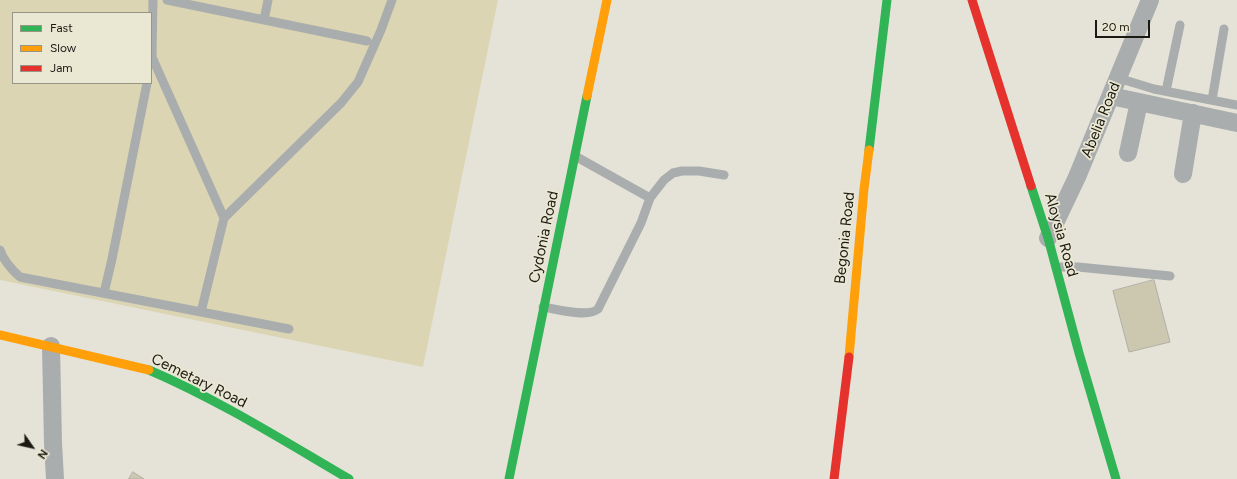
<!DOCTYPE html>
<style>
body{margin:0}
#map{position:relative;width:1237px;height:479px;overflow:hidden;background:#e5e3d8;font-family:Figtree,sans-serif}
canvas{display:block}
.legend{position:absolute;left:12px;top:12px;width:140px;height:72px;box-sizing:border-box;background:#eae7d3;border:1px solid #979586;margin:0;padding:5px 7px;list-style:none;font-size:12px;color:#1a1912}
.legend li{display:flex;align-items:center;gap:8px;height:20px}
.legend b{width:20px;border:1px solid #979586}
.north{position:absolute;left:12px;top:427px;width:40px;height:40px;-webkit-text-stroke:3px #eae7d3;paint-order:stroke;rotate:124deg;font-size:11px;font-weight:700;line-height:16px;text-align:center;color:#1a1912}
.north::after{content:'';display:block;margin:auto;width:14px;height:18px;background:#1a1912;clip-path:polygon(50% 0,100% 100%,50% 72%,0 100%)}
.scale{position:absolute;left:1095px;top:20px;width:55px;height:18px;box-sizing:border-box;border:2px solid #1a1912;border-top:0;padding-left:5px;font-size:12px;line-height:14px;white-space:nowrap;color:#1a1912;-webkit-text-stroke:3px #eae7d3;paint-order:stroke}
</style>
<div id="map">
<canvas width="1237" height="479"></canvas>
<ul class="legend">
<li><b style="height:5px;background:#30b455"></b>Fast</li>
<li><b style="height:5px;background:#ff9f0a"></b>Slow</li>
<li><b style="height:5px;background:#e5322d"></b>Jam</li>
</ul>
<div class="north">N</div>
<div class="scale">20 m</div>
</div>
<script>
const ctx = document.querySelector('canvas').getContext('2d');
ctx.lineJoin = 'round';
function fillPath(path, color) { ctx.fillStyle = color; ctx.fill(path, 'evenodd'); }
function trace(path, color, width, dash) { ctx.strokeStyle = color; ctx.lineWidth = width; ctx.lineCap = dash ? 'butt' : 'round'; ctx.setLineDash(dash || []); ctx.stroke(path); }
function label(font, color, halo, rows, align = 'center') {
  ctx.font = font + ' Figtree,sans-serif'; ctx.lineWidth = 3.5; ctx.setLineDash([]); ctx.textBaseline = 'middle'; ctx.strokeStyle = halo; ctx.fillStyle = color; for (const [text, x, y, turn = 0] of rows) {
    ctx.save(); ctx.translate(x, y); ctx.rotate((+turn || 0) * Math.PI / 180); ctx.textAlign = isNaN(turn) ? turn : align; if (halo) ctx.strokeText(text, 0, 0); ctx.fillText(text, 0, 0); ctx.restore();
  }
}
const green = new Path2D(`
 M 0,0 L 498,0 L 423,367 L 0,280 ZM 13,13 L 151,13 L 151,83 L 13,83 Z`);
const building = new Path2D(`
 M 1154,280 L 1170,342 L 1129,352 L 1113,291 Z
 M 133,472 L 144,479 L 129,479 Z`);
const lane = new Path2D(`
 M 167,0 L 367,41
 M 264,20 L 268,0
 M 152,57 L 224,218
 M 151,62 L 152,57 L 153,0
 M 1118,78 L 1154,89 L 1237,105
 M 1166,91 L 1180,25
 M 1212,100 L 1224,29
 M 575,156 L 650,198
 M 0,250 C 4,261 11,269 20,277 L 289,329
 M 1056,267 L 1078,267 L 1170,276
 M 104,293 L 112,259 L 147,83
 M 543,307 C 556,309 588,318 598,309 L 641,223 L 650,198 L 664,180 L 673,173 L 682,171 L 699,171 L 724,175
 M 201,312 L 224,218 L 341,103 L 358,82 L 381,30 L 392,0`);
const street = new Path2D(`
 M 1111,96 L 1237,123
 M 1128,153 L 1139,102
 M 1183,174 L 1193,113
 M 1048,238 L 1077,177 L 1150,0
 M 51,346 L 53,443 L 55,479`);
const fast = new Path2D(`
 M 869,150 L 887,0
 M 1031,186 L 1048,238 L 1079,353 L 1116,479
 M 149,370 C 219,400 284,441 349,479
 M 509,479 L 587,96`);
const slow = new Path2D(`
 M 587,96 L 607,0
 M 0,335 L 149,370
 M 849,357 L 864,189 L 869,150`);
const jam = new Path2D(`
 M 972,0 L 1031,186
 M 834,479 L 849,357`);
const streetNames = [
 ["Abelia Road",1101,120,-68],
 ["Aloysia Road",1061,235,74],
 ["Cydonia Road",544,237,-78],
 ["Begonia Road",845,238,-84],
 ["Cemetary Road",199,381,26]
];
fillPath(green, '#dbd5b3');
fillPath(building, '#ccc8b0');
trace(building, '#b0aea6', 1);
trace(lane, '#aaadad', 9);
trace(street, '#aaadad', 18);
trace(fast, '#30b455', 9);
trace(slow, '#ff9f0a', 9);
trace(jam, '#e5322d', 9);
label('15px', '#1a1912', '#eae7d3', streetNames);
</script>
